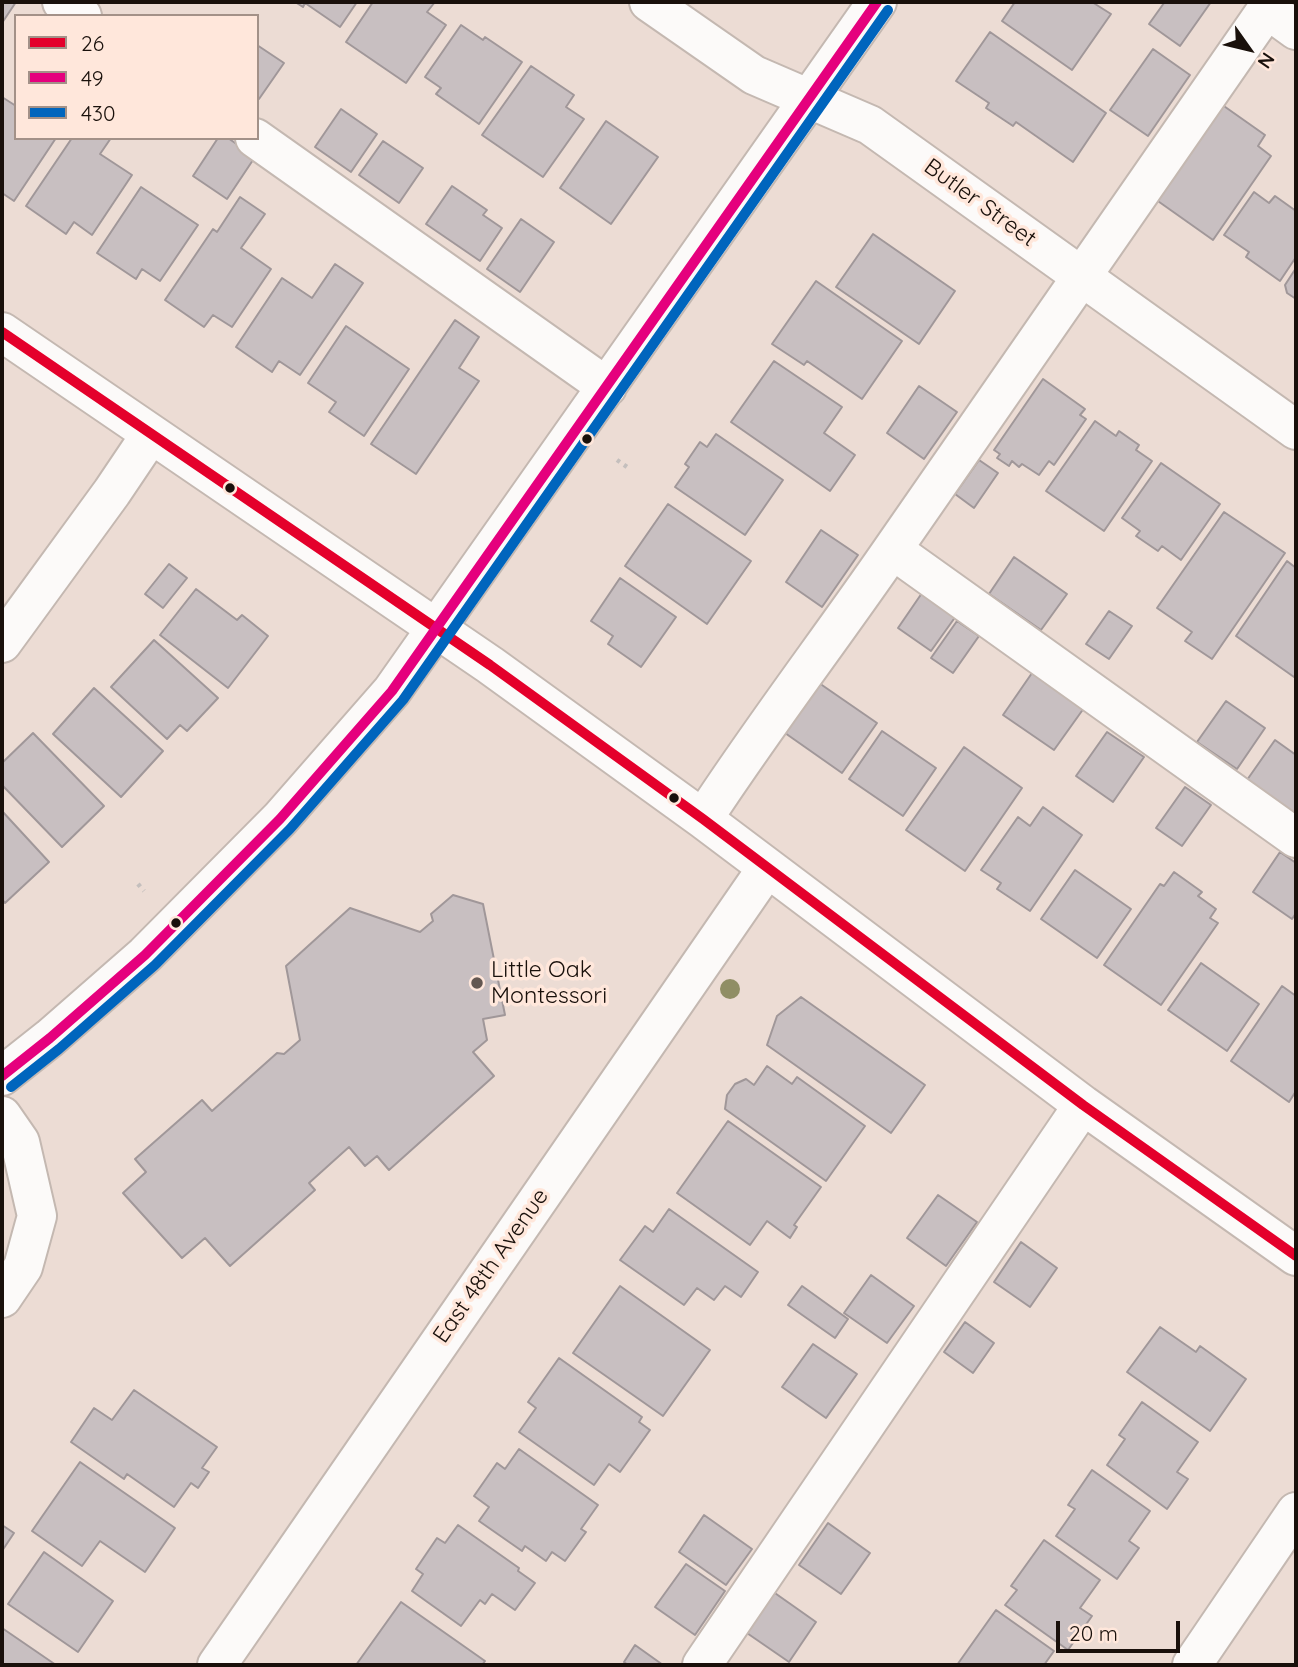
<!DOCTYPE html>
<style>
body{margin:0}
#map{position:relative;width:1298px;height:1667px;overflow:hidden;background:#ecdcd4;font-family:Quicksand,sans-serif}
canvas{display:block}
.frame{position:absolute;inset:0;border:4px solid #19100b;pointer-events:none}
.legend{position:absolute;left:14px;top:14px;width:245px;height:126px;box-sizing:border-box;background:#ffe7db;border:2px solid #a39188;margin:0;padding:9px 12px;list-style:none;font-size:21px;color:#19100b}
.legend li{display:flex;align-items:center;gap:14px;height:35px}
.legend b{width:35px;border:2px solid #a39188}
.north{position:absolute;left:1214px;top:14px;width:70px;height:70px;-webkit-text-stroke:5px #ffe7db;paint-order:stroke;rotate:124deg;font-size:19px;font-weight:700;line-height:28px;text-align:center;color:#19100b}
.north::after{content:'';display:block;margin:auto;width:24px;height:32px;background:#19100b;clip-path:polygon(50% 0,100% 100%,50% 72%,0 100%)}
.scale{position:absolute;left:1056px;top:1621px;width:124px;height:32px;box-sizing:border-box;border:4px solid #19100b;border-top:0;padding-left:9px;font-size:21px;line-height:24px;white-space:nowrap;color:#19100b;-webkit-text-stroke:5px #ffe7db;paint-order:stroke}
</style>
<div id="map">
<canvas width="1298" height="1667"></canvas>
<div class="frame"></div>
<ul class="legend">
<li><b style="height:9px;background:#e4002b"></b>26</li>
<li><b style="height:9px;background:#e5007d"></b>49</li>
<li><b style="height:9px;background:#0065bd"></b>430</li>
</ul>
<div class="north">N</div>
<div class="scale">20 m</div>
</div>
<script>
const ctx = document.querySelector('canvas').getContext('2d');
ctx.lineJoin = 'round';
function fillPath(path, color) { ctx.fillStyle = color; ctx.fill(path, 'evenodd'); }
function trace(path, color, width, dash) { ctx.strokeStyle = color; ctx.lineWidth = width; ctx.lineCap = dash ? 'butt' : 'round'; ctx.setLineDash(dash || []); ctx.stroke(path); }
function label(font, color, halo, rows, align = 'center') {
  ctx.font = font + ' Quicksand,sans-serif'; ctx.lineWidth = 7; ctx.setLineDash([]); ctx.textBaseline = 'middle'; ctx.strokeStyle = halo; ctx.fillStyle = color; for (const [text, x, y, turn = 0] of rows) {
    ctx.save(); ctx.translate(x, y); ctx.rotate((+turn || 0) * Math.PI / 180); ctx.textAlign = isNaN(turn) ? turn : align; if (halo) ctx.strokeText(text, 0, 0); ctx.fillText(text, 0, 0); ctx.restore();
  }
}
const building = new Path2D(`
 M 2,2 L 16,2 L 2,23 Z
 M 295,2 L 357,2 L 340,27 L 305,3 L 303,7 Z
 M 373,2 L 435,2 L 427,12 L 446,25 L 406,83 L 346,42 Z
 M 1015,2 L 1092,2 L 1111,14 L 1072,70 L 1002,21 Z
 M 1162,2 L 1211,2 L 1180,46 L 1149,24 L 1164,3 Z
 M 461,25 L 483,40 L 485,37 L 522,62 L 479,124 L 436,94 L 441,88 L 425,77 Z
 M 990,32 L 1106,113 L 1073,162 L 1016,122 L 1013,126 L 986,108 L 989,103 L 956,81 Z
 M 257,45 L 284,63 L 259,99 L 257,97 Z
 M 1153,49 L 1190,75 L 1148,136 L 1110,110 Z
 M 531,66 L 574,95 L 566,107 L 584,119 L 543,177 L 482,135 Z
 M 2,97 L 16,106 L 16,138 L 56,138 L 14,201 L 2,193 Z
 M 1221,104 L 1265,135 L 1258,146 L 1271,156 L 1213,240 L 1155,199 Z
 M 341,109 L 377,134 L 351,172 L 315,147 Z
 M 606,121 L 658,157 L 611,224 L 560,188 Z
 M 72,138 L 111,138 L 100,154 L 132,175 L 92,235 L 74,222 L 66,234 L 26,206 Z
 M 218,138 L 228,138 L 255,157 L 227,199 L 193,176 Z
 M 383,141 L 423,168 L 399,203 L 359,175 Z
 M 452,186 L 487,210 L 483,215 L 502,228 L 480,261 L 426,224 Z
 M 141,187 L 198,225 L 160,281 L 142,269 L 136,279 L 97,253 Z
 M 1254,192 L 1269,203 L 1275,196 L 1296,211 L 1296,257 L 1280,281 L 1246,257 L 1249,252 L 1224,235 Z
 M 240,197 L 265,214 L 241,248 L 271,269 L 232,327 L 213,315 L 204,327 L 165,300 L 213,229 L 217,232 Z
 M 521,219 L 554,242 L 520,292 L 487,269 Z
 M 873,234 L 955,291 L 919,344 L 836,287 Z
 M 335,264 L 363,283 L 300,375 L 279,361 L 272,372 L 236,347 L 282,278 L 312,298 Z
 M 1296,268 L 1296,299 L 1287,293 L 1285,285 Z
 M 816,281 L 902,341 L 862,399 L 807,361 L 804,365 L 772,344 Z
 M 455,320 L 479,337 L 459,368 L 479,381 L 416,474 L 371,444 Z
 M 346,326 L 409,369 L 364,436 L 329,412 L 336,402 L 308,383 Z
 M 774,361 L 842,407 L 824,433 L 855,455 L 830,491 L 731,422 Z
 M 1043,379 L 1085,409 L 1080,415 L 1086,419 L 1054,465 L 1049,461 L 1039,475 L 1022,464 L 1019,467 L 1012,461 L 1009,466 L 997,458 L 1000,454 L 994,450 Z
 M 919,386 L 957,412 L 924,459 L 887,433 Z
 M 1095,421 L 1116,436 L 1119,431 L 1139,445 L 1136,450 L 1152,461 L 1104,531 L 1046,491 Z
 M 716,434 L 783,480 L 745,535 L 675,487 L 689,467 L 685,464 L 700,442 L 707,447 Z
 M 979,460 L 998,473 L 974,508 L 955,494 Z
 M 1161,463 L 1220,504 L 1181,560 L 1162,546 L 1158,551 L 1136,536 L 1140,531 L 1122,518 Z
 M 668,504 L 751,561 L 707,624 L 625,566 Z
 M 1224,512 L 1285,553 L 1212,659 L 1185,641 L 1192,632 L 1157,608 Z
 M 821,530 L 858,555 L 822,607 L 786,582 Z
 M 1014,557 L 1067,594 L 1041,630 L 989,594 Z
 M 1287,561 L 1296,568 L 1296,674 L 1294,677 L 1236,636 Z
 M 169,564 L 187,578 L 163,608 L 145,594 Z
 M 620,578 L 676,617 L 641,667 L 608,644 L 613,636 L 591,621 Z
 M 196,589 L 237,620 L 242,615 L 268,636 L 228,688 L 160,635 Z
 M 922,593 L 956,616 L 931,651 L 898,628 Z
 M 1109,611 L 1132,626 L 1109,659 L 1086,644 Z
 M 957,621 L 979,636 L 953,673 L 931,658 Z
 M 154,640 L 218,698 L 187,731 L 180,725 L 167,739 L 111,687 Z
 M 1032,673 L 1084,708 L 1054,750 L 1003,715 Z
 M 819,683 L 877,723 L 842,773 L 785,733 Z
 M 94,688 L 163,751 L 121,797 L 53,734 Z
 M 1226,701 L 1265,728 L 1237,769 L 1197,742 Z
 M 882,731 L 936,768 L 903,816 L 849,779 Z
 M 1107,732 L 1144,757 L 1113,802 L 1076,776 Z
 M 33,733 L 104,806 L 62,847 L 2,785 L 2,763 Z
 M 1275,740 L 1296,755 L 1296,814 L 1247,780 Z
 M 964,747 L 1022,788 L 965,871 L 906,830 Z
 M 1185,787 L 1211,805 L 1182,846 L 1156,828 Z
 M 1043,807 L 1082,835 L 1030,911 L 997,889 L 1001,883 L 981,870 L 1018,817 L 1030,826 Z
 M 2,811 L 49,862 L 5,903 L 2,899 Z
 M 1280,852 L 1296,863 L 1296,913 L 1292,919 L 1253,892 Z
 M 1075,870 L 1131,909 L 1097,958 L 1041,919 Z
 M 1174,872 L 1202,892 L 1198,896 L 1216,909 L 1210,918 L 1218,923 L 1161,1005 L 1104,965 L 1160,884 L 1164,886 Z
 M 453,895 L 483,904 L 505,1015 L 483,1019 L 487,1040 L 473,1052 L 494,1076 L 389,1170 L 377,1156 L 365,1166 L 349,1147 L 309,1183 L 315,1190 L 230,1266 L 205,1238 L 182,1258 L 123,1193 L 146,1172 L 135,1159 L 202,1100 L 212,1111 L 277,1053 L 284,1054 L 300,1040 L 286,966 L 350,908 L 420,932 L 433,921 L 431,914 Z
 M 1201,963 L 1259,1004 L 1227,1051 L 1168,1010 Z
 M 1282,986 L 1296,996 L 1296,1091 L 1289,1102 L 1231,1061 Z
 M 801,997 L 925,1085 L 891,1133 L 767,1045 L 777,1016 Z
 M 767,1066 L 792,1084 L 797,1077 L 865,1126 L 826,1181 L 725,1109 L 727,1095 L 735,1084 L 746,1079 L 754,1085 Z
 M 728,1121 L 821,1187 L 794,1225 L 797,1227 L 790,1238 L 767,1221 L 750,1245 L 677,1193 Z
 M 938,1195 L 977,1222 L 946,1266 L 907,1238 Z
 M 669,1209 L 758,1272 L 741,1297 L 725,1286 L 714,1300 L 697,1288 L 684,1305 L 620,1260 L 645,1226 L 653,1232 Z
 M 1021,1242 L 1057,1268 L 1030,1307 L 994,1282 Z
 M 871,1275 L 914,1306 L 887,1343 L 844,1313 Z
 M 620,1286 L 710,1350 L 663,1416 L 573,1353 Z
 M 802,1286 L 848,1319 L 835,1338 L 788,1305 Z
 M 965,1322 L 994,1343 L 973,1373 L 944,1352 Z
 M 1160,1327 L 1196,1352 L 1200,1346 L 1246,1379 L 1210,1431 L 1127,1372 Z
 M 813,1344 L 857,1374 L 826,1418 L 782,1387 Z
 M 559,1358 L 642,1417 L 639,1422 L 650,1430 L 620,1472 L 609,1464 L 594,1485 L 519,1432 L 536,1408 L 528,1402 Z
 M 134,1390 L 217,1447 L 202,1468 L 209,1472 L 198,1488 L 191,1483 L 174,1507 L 127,1474 L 124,1479 L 71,1442 L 94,1408 L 112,1420 Z
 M 1142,1402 L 1198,1442 L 1177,1472 L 1188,1479 L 1167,1509 L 1107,1465 L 1125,1439 L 1119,1435 Z
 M 519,1449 L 598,1505 L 581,1529 L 586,1532 L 565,1561 L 552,1552 L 546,1561 L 525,1546 L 522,1551 L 479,1521 L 489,1507 L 474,1496 L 497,1463 L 505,1469 Z
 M 80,1462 L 175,1528 L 145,1572 L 100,1541 L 82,1566 L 32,1531 Z
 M 1092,1470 L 1150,1511 L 1129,1541 L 1139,1548 L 1117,1579 L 1056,1536 L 1075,1509 L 1068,1505 Z
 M 704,1515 L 752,1549 L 726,1585 L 679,1552 Z
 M 828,1523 L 870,1553 L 841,1594 L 799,1565 Z
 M 2,1525 L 14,1533 L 2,1551 Z
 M 458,1525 L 519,1568 L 518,1571 L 535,1583 L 515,1610 L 492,1594 L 485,1604 L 480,1600 L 461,1626 L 412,1591 L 423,1574 L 416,1569 L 437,1538 L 445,1543 Z
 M 1044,1540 L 1100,1580 L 1080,1608 L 1092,1616 L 1068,1650 L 1005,1605 L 1017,1590 L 1011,1586 Z
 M 44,1552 L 113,1601 L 78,1652 L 8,1604 Z
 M 686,1564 L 725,1591 L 695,1635 L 655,1607 Z
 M 772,1591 L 816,1622 L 789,1662 L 744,1631 Z
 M 401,1602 L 485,1661 L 482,1665 L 356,1665 Z
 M 996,1610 L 1054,1651 L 1044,1665 L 957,1665 Z
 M 2,1628 L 56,1665 L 2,1665 Z
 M 635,1645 L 663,1665 L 628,1665 L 624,1662 Z`);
const path = new Path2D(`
 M 617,460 L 630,469
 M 138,884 L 144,891`);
const minor = new Path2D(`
 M 62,2 L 82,16
 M 649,2 L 754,75 L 870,125 L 1296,430
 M 1267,9 L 1296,30
 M 255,138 L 607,387
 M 2,332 L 490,665 L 703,819 L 1083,1105 L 1296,1256
 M 893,550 L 1296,838
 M 2,643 L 112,492 L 151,434
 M 703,819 C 763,727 830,640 892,550 C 1020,368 1144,184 1272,2
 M 2,1076 L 50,1038 L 145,955 L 280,819 L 392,691 L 877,2
 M 2,1116 L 20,1142 L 37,1216 L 23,1267 L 2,1298
 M 217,1665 L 767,868
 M 702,1665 L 1083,1105
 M 1192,1665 L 1296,1512`);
const bus1 = new Path2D(`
 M 2,332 L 490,665 L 703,819 L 1083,1105 L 1296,1256`);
const bus2 = new Path2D(`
 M 2,1076 L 50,1038 L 145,955 L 280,819 L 392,691 L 877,2`);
const bus3 = new Path2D(`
 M 11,1087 L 59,1049 L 155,965 L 290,829 L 403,700 L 888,10`);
const trees = [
 [730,989]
];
const markers = [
 [587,439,6,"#19100b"],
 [230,488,6,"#19100b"],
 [674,798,6,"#19100b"],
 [176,923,6,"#19100b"],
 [477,983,7,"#635751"]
];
const streetNames = [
 ["Butler Street",980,203,36],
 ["East 48th Avenue",491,1266,-55]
];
const poiNames = [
 ["Little Oak",491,970],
 ["Montessori",491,996]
];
fillPath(building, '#c8bfc1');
trace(building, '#a09799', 2);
trace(minor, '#c4b8b1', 42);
trace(path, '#c4bfbd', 4.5, [3.5, 5]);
trace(minor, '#fcfaf9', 38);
trace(bus1, '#e4002b', 10);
trace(bus2, '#e5007d', 10);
trace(bus3, '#0065bd', 10);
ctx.fillStyle = '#908e65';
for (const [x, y] of trees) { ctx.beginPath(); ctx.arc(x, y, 10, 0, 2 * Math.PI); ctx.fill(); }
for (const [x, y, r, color] of markers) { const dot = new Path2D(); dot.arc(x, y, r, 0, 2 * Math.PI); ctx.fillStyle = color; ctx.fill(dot); trace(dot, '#ffe7db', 2.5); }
label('23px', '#19100b', '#ffe7db', streetNames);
label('23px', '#19100b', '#ffe7db', poiNames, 'left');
</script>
